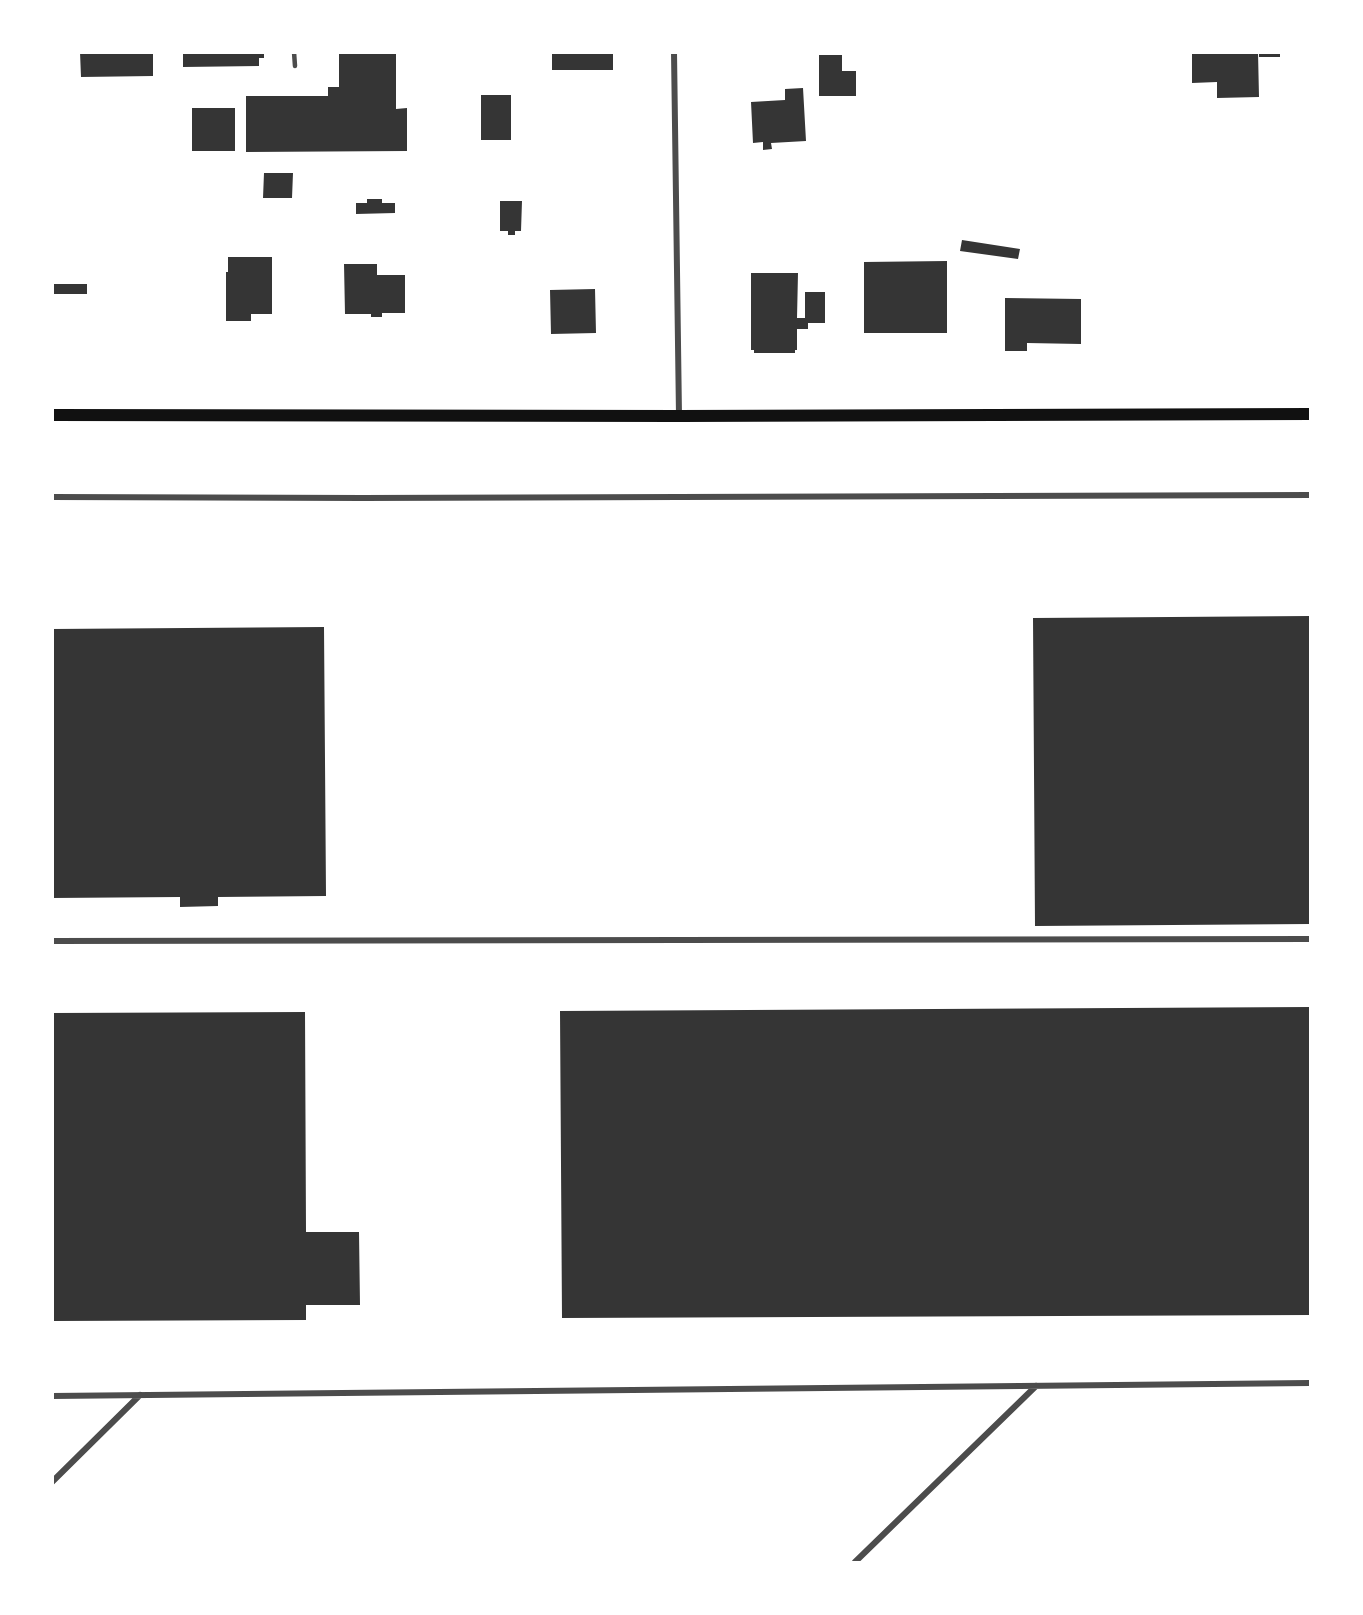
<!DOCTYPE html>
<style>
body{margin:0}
#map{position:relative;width:1363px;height:1615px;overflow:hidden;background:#fff;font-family:Manrope,sans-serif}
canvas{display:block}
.frame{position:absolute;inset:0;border:54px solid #fff;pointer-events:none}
</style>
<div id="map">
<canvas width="1363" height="1615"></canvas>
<div class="frame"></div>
</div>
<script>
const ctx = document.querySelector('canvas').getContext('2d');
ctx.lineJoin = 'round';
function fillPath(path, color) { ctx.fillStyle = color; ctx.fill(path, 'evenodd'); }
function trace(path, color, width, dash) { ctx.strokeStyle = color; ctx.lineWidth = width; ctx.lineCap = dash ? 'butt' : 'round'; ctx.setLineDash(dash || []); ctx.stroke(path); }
const building = new Path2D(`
 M 80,52 L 153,52 L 153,76 L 81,77 Z
 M 183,52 L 264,52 L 264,58 L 259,58 L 259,66 L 183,67 Z
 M 339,52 L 396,52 L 396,109 L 407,108 L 407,151 L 246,152 L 246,96 L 328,96 L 328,87 L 339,87 Z
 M 552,52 L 613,52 L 613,70 L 552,70 Z
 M 1192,52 L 1258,52 L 1259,97 L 1217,98 L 1217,82 L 1192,83 Z
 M 1259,52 L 1280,52 L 1280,57 L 1259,57 Z
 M 819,55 L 842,55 L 842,71 L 856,71 L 856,96 L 819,96 Z
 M 803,88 L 806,141 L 771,143 L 772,149 L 763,150 L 763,142 L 753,143 L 751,102 L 785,100 L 785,89 Z
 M 481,95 L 511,95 L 511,140 L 481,140 Z
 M 192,108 L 235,108 L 235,151 L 192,151 Z
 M 264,173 L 293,173 L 292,198 L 263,198 Z
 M 367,199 L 382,199 L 382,203 L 395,203 L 395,213 L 356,214 L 356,203 L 367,203 Z
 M 500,201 L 522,201 L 521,231 L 515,231 L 515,235 L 508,235 L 508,231 L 500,231 Z
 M 962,240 L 1020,249 L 1018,259 L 960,251 Z
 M 228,257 L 272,257 L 272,314 L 251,314 L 251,321 L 226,321 L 226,272 L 228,272 Z
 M 947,261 L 947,333 L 864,333 L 864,262 Z
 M 344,264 L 377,264 L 377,275 L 405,275 L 405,313 L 382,313 L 382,317 L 371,317 L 371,314 L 345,314 Z
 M 751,273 L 798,273 L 797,318 L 805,318 L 805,292 L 825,292 L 825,323 L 808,323 L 808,329 L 797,329 L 797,350 L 795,350 L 795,353 L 754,353 L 754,350 L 751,350 Z
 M 52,284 L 87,284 L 87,294 L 52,294 Z
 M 595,289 L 596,333 L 551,334 L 550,290 Z
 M 1005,298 L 1081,299 L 1081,344 L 1027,343 L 1027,351 L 1005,351 Z
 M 1310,616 L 1310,924 L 1035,926 L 1033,618 Z
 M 324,627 L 326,896 L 218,897 L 218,906 L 180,907 L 180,897 L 52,898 L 52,629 Z
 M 1310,1007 L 1310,1315 L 562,1318 L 560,1011 Z
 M 305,1012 L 306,1232 L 359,1232 L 360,1305 L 306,1305 L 306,1320 L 52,1321 L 52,1013 Z`);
const service = new Path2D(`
 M 294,52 L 295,66`);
const minor = new Path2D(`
 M 674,52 L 679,416
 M 52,497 L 363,498 L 1310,495
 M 52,941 L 1310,939
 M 52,1396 L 1310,1383
 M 52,1482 L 140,1395
 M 855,1562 L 1036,1386`);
const secondary = new Path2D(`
 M 52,415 L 679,416 L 1310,414`);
fillPath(building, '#353535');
trace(service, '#4c4c4c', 4.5);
trace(minor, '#4c4c4c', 6);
trace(secondary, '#111', 12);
</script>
